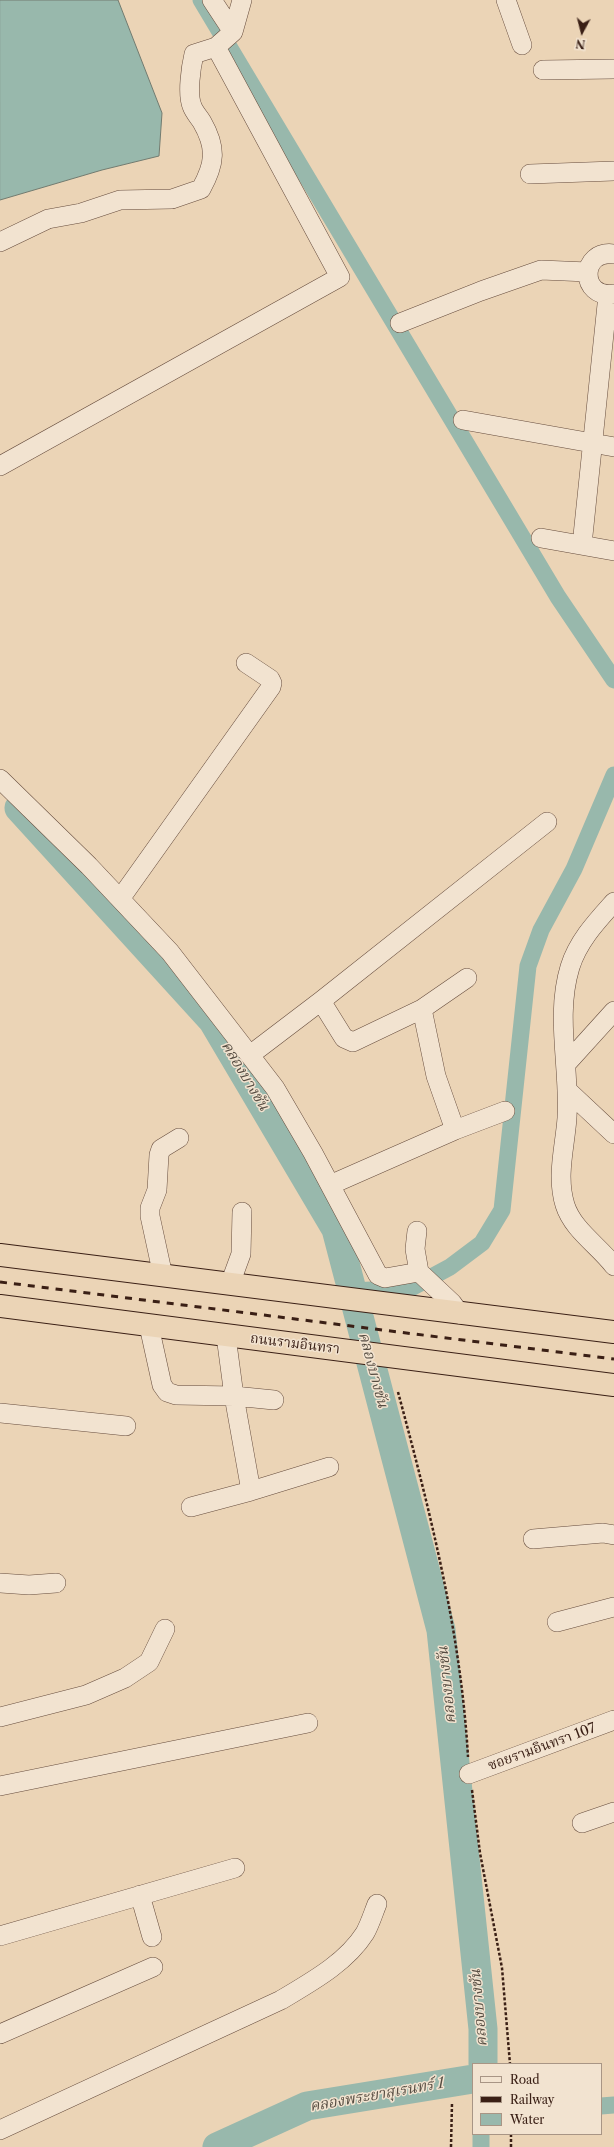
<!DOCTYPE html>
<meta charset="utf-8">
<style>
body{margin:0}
#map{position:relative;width:614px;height:2147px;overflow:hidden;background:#ebd4b6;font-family:"Libre Caslon Text",serif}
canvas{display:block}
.legend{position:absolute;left:472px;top:2063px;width:130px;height:72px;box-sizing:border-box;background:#f2e3d0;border:1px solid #a89585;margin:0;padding:5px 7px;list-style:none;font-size:12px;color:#3a1f15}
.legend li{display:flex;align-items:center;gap:8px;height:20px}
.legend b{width:20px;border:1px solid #a89585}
.north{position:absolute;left:562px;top:12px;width:40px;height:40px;-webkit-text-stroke:3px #f2e3d0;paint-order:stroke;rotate:187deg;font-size:11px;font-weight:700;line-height:16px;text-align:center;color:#3a1f15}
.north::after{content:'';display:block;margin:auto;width:14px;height:18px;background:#3a1f15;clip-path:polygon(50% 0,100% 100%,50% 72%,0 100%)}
</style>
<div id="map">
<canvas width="614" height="2147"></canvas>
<ul class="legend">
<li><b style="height:5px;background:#f2e3d0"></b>Road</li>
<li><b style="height:5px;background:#3a1f15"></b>Railway</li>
<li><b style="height:11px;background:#98b8ac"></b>Water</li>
</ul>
<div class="north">N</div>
</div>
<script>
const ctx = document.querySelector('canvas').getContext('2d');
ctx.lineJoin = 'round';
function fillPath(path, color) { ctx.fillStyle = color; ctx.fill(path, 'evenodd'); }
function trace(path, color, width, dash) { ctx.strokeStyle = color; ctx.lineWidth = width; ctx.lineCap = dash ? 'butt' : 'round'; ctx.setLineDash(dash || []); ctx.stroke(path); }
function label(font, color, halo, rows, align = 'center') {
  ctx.font = font + ' "Libre Caslon Text","Noto Serif Thai",serif'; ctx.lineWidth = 3; ctx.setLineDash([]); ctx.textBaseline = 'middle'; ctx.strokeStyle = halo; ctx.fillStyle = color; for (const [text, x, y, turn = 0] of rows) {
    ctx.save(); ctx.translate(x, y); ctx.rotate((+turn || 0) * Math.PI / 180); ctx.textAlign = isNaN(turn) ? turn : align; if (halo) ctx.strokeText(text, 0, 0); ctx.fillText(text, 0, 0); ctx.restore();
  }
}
const water = new Path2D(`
 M 0,0 L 118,0 L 162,113 L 159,156 L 102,170 L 0,200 Z`);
const canal = new Path2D(`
 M 201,0 L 558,597 L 614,680
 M 352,1291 L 411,1288 L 450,1267 L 482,1243 L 502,1210 L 528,966 L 541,930 L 574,869 L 614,775
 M 601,2106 L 614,2105
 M 481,2147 L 481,2134`);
const river = new Path2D(`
 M 19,808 L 213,1021 L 336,1229 L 441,1630 L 483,2029 L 483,2064
 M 217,2147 L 307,2106 L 473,2079`);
const path = new Path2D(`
 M 398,1392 C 430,1511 461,1633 468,1757
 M 472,1790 L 480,1853 L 502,1968 L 510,2064
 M 511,2134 L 511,2147
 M 451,2147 L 452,2103`);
const minor = new Path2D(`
 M 506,0 L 522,45
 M 233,32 L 242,0
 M 543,70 L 614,69
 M 530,174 L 614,171
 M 0,242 L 48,219 L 81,213 L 120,200 L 172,199 L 201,189 C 215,164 217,148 202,122 C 199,117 194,112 192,106 C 187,94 191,67 194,54 L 216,47
 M 614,254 C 580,249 579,299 614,294
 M 400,323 L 481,291 L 541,270 L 588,272
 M 463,420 L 614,447
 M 0,466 L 340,277 L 216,47 L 233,32 L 212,0
 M 541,538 L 614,551
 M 582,545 L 608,295
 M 0,779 L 89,866 L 170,952 L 255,1062 L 275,1088 L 313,1153 L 378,1275 L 385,1278 L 419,1272 L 452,1303 L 460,1314
 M 120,899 L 271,687 L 272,683 L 270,679 L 246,663
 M 614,902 C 597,921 578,941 570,967 C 555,1016 570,1067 567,1118 C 565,1147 556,1176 565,1205 C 573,1230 598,1245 614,1266
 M 321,1001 L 344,1038 L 353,1042 L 422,1009
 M 250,1055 L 321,1001 L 547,822
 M 567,1063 L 614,1011
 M 567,1090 L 614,1134
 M 455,1130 L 436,1076 L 422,1009 L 467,978
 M 330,1185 L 455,1130 L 505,1111
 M 417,1231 L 415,1249 L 419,1272
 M 163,1276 L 150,1216 L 150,1208 L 157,1190 L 159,1155 L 161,1149 L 179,1138
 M 230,1284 L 241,1254 L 242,1212
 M 149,1326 L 162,1385 L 167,1392 L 176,1395 L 234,1396 L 274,1400
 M 226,1336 L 234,1396 L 251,1491
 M 0,1413 L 126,1426
 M 191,1507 L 251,1491 L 329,1467
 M 533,1539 L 603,1533 L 614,1535
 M 0,1583 L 29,1585 L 56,1583
 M 557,1622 L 614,1607
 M 0,1717 L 86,1695 L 125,1678 L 149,1662 L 165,1629
 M 469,1774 L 614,1720
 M 0,1786 L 308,1723
 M 582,1823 L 614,1812
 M 140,1895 L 152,1937
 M 0,1936 L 235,1868
 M 0,2034 L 153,1967
 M 0,2130 L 281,2000 C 311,1982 346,1963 365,1933 C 370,1924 373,1914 377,1904`);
const highway = new Path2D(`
 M 0,1255 L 614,1332
 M 0,1306 L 614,1385`);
const rail = new Path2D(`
 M 0,1282 L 614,1359`);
const streetNames = [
 ["ถนนรามอินทรา",295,1344,7],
 ["ซอยรามอินทรา 107",542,1747,-20]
];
const waterNames = [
 ["คลองบางชัน",245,1076,59],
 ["คลองบางชัน",373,1370,75],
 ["คลองบางชัน",447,1685,-96],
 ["คลองบางชัน",479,2008,-95],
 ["คลองพระยาสุเรนทร์ 1",377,2095,-10]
];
fillPath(water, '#98b8ac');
trace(water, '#727b70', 1);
trace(canal, '#98b8ac', 17);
trace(river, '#98b8ac', 29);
trace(minor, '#664c3d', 20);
trace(highway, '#3a1f15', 24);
trace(path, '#3a1f15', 2.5, [3, 2]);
trace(minor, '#f2e3d0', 19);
trace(highway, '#ebd4b6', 22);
trace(rail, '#3a1f15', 3, [7, 7]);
label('14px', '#3a1f15', '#f2e3d0', streetNames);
label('italic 15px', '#564d42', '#f2e3d0', waterNames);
</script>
